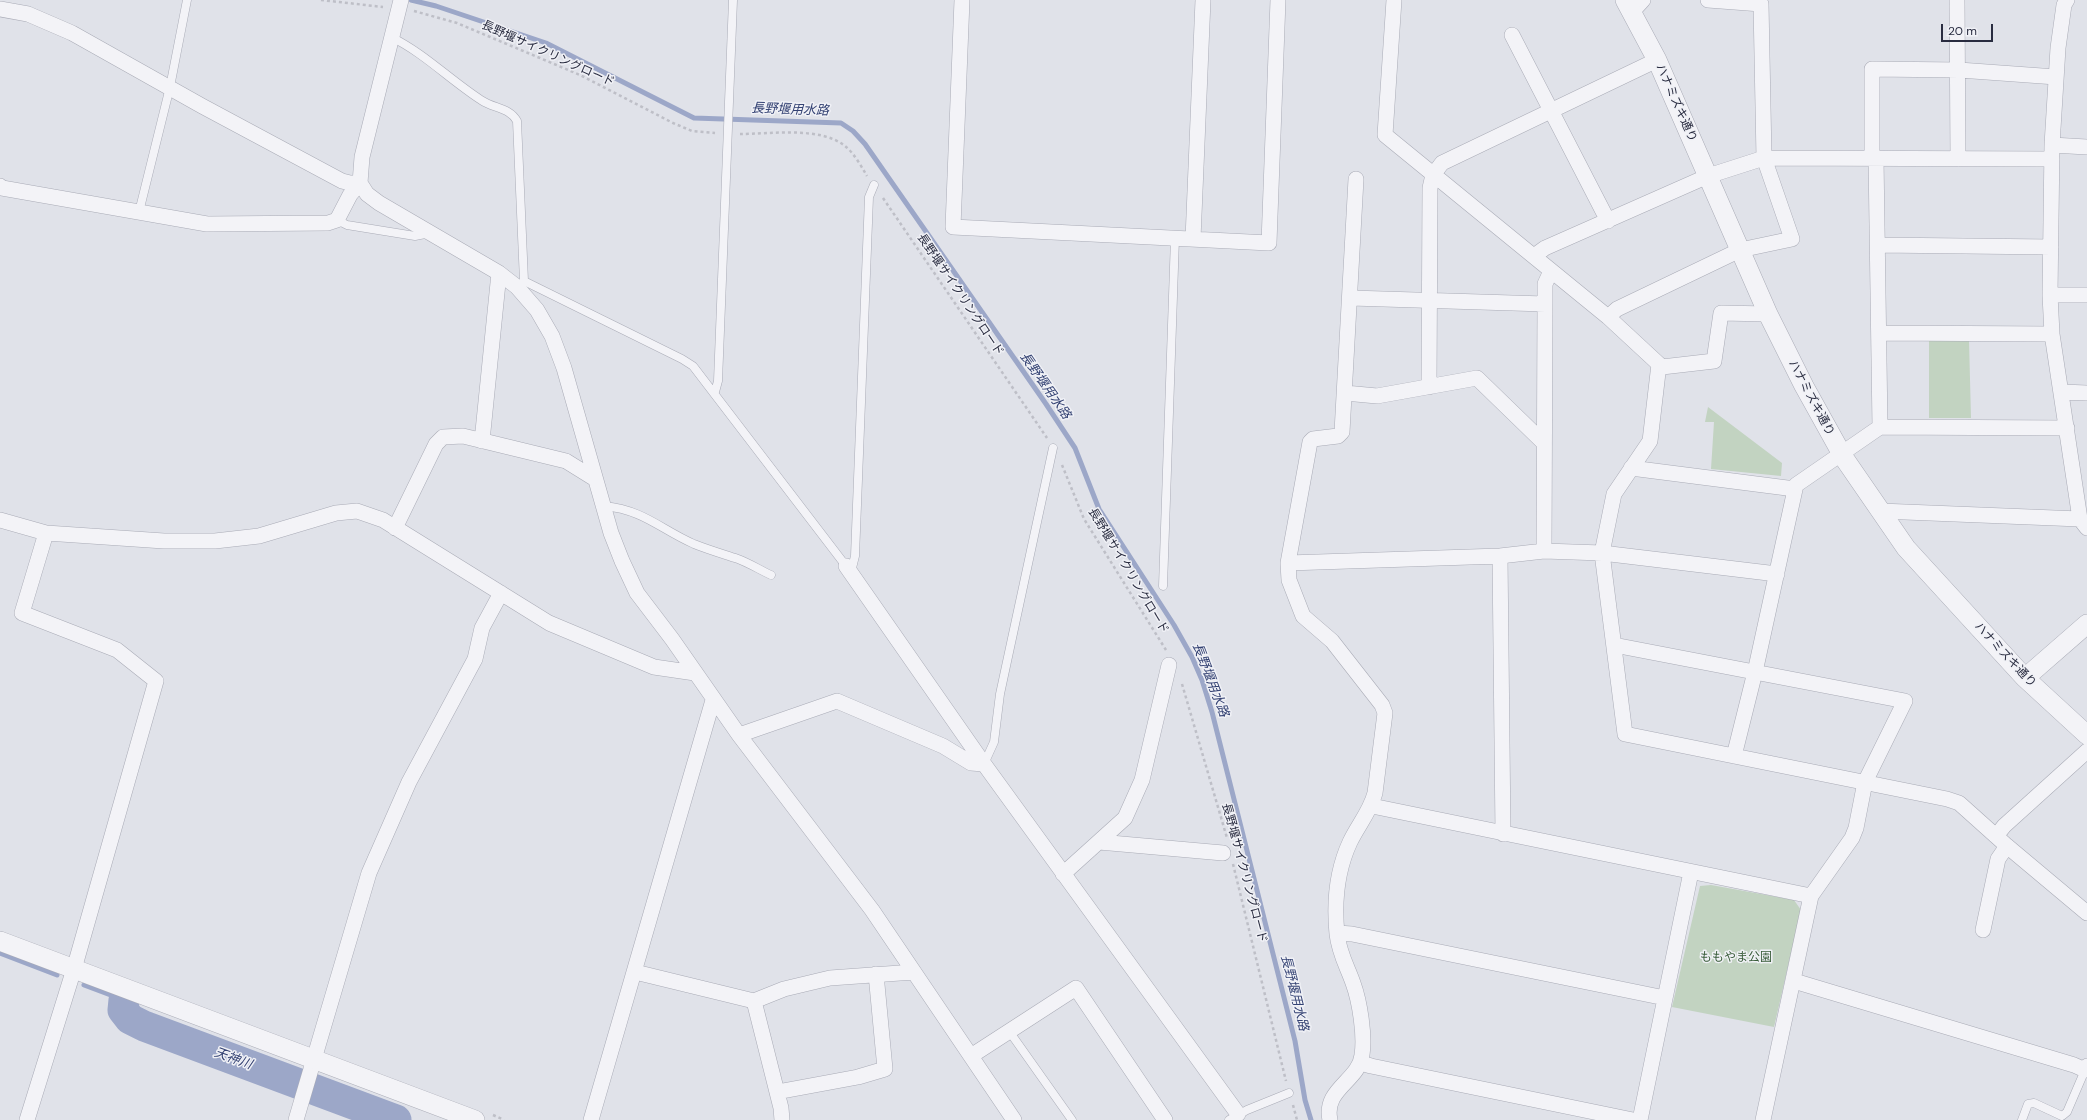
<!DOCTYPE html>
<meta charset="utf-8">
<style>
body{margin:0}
#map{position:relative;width:2087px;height:1120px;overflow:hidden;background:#e0e2e9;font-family:"DM Sans",sans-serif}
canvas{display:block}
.scale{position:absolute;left:1941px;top:24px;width:52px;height:18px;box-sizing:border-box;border:2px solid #292c40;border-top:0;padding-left:5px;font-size:12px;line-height:14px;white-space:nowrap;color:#292c40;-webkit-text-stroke:3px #f0f1f6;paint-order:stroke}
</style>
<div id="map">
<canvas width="2087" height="1120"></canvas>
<div class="scale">20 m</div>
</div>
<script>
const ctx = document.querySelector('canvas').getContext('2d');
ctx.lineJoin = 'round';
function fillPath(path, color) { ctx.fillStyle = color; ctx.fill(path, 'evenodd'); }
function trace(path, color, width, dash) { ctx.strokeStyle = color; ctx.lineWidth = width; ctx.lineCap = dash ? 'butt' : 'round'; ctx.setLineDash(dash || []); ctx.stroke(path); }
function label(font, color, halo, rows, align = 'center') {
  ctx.font = font + ' "DM Sans","Noto Sans JP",sans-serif'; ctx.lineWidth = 3; ctx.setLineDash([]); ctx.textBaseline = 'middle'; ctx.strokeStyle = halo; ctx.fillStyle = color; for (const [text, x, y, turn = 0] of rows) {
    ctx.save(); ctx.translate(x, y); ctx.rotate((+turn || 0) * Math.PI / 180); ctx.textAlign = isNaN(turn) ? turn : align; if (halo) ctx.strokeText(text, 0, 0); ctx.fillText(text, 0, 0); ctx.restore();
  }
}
const green = new Path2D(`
 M 1929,340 L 1969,340 L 1971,418 L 1929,418 Z
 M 1708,407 L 1782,463 L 1781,476 L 1711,469 L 1714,422 L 1705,422 Z
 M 1711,885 L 1794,900 L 1801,910 L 1774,1027 L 1672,1007 L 1700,886 Z`);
const stream = new Path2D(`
 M 411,0 L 436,6 L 546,43 L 694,118 L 841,123 L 853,131 L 865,144 L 1046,404 L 1075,448 L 1099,509 L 1174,625 L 1192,657 L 1202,680 L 1212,712 L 1295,1041 L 1305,1100 L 1311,1120
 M 0,953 L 57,975
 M 84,985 L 124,1000`);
const river = new Path2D(`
 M 124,1000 L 123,1010 L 130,1019 L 144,1026 L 396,1120`);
const path = new Path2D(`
 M 321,0 L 383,7
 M 414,11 L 457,23 L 580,75 L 673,123 L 692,131 L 715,133
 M 740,134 C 771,134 820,126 845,146 C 854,153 861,166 867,176
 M 883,198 L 1047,438
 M 1062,465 L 1084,519 L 1166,650
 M 1182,684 L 1227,838
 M 1233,864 L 1286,1081
 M 1293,1105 L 1297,1120
 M 493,1115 L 504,1120`);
const service = new Path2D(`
 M 391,37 C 424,53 450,80 481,100 C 494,109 509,107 517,121 L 524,281
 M 139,212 L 170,87 L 187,0
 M 337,220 L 347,225 L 415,236 L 430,233
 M 517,287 L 524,281 L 682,359 L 693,366 L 846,566
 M 715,392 L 718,381 L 733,0
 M 604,506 C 644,510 660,529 694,544 C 709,550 723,554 738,559 C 749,563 760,570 771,575
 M 851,572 L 855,556 L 869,197 L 874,185
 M 1163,586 L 1175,238
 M 984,764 L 994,742 L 1000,694 L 1053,448
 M 1009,1031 L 1072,1120
 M 1229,1120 L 1247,1110 L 1289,1093
 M 2022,1120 L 2028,1104 L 2034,1103 L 2062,1116 L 2067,1112 L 2085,1070`);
const minor = new Path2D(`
 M 401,0 L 362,157 L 360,183 L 367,194 L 379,203 L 499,273 L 517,287 L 537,310 L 552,336 L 564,368 L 611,533 L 622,561 L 637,593 L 672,639 L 739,735 L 872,910 L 1014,1120
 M 962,0 L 953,227 L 1269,243 L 1278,0
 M 1394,0 L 1385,135 L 1608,317 L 1662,367 L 1714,361 L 1721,313 L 1768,314
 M 1957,0 L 1958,159
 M 2067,0 L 2064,5 L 2058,48 L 2052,145 L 2050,295 L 2052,334 L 2080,519 L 2087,528
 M 0,9 L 28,14 L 72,33 L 202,106 L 342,181 L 350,183 L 360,183
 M 1632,12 L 1643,0
 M 1512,35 L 1608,221
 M 2052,145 L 2087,147
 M 1872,158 L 1872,69 L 1959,70 L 2056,77
 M 1876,158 L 1880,427
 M 0,186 L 2,188 L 207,224 L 328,223 L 337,220 L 350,195 L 360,183
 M 1193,239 L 1203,0
 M 1878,245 L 2051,247
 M 1534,256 L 1545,248 L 1708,176 L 1764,158 L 2052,159
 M 2050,295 L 2087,295
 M 1351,298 L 1545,304
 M 1608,317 L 1617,309 L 1740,250 L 1792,239 L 1764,158 L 1761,4 L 1708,0
 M 1880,333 L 2052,334
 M 1659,364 L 1650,441 L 1614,494 L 1602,553 L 1625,734 L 1947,799 L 1959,803 L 2007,846 L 2087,913
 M 1429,387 L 1430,188 L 1433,175 L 1442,163 L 1657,60
 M 2062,392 L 2087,393
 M 1345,393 L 1377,396 L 1477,378 L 1544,443
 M 482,441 L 499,273
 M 1631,468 L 1795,489
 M 1880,511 L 2080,519
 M 0,520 L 46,533 L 164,541 L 215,541 L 259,536 L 336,513 L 357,511 L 383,520 L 549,623 L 654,667 L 695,673
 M 395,528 L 436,444 L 443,437 L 463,436 L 566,461 L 595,479
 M 1544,551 L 1545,304 L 1545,284 L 1551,271
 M 1500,556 L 1503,834
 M 1288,563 L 1500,556 L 1544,551 L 1602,553 L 1777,574
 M 846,566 L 984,764 L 1238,1114
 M 1614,645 L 1905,701 L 1865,782 L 1856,828 L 1852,838 L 1811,896 L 1763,1120
 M 739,735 L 837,701 L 943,746 L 971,763 L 984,764
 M 1734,756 L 1755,672 L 1796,485 L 1880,427 L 2067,428
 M 1372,806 L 1811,896
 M 1997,835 L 2004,826 L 2087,751
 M 1099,842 L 1223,853
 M 1063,874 L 1125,818 L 1142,780 L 1169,665
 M 1983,930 L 1998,859 L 2007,846
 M 1337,933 L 1352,934 L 1665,998
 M 635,972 L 754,1001 L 784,989 L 830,978 L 914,972
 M 1794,981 L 2074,1065 L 2085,1070 L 2087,1066
 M 754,1001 L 781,1108 L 782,1120
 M 971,1056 L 1076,988 L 1165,1120
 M 1361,1063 L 1371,1066 L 1633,1120
 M 777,1092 L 858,1077 L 885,1069 L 876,974
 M 27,1120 L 74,969 L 156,681 L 117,650 L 22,613 L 46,533
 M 296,1120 L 369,873 L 409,782 L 475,659 L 482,628 L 501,593
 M 591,1120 L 713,700
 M 1330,1120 C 1323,1089 1359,1081 1362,1055 C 1365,1036 1360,1002 1353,983 C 1347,966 1339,953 1337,934 C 1334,904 1337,870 1350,842 C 1358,825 1370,812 1375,793 L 1385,713 L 1382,705 L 1332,641 L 1303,616 L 1289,580 L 1288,563 L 1310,442 L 1313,439 L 1338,436 L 1342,432 L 1356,179
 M 1640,1120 L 1691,872`);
const tertiary = new Path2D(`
 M 1625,0 L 1657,60 L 1768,314 L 1804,386 L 1844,458 L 1906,548 L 2025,678 L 2087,735
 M 2025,678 L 2087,624
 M 0,941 L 475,1120`);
const streetNames = [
 ["長野堰サイクリングロード",548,54,24],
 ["ハナミズキ通り",1676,103,66],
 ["長野堰サイクリングロード",960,295,56],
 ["ハナミズキ通り",1811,398,62],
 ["長野堰サイクリングロード",1128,571,59],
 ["ハナミズキ通り",2005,655,47],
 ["長野堰サイクリングロード",1244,873,75]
];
const parkNames = [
 ["ももやま公園",1736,958]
];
const waterNames = [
 ["長野堰用水路",790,110,2],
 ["長野堰用水路",1045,386,55],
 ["長野堰用水路",1210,680,69],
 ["長野堰用水路",1294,993,76],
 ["天神川",233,1059,20]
];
fillPath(green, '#c2d3c1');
trace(stream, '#9ca7c8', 5);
trace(river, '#9ca7c8', 31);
trace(service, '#a9abb6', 9);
trace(minor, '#a9abb6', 16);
trace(tertiary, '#a9abb6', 20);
trace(path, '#bebfc7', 2.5, [3, 3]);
trace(service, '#f3f3f7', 8);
trace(minor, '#f3f3f7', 15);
trace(tertiary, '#f3f3f7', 19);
label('12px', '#292c40', '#f0f1f6', streetNames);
label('12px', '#375b38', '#f0f1f6', parkNames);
label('italic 13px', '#344273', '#f0f1f6', waterNames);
</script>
